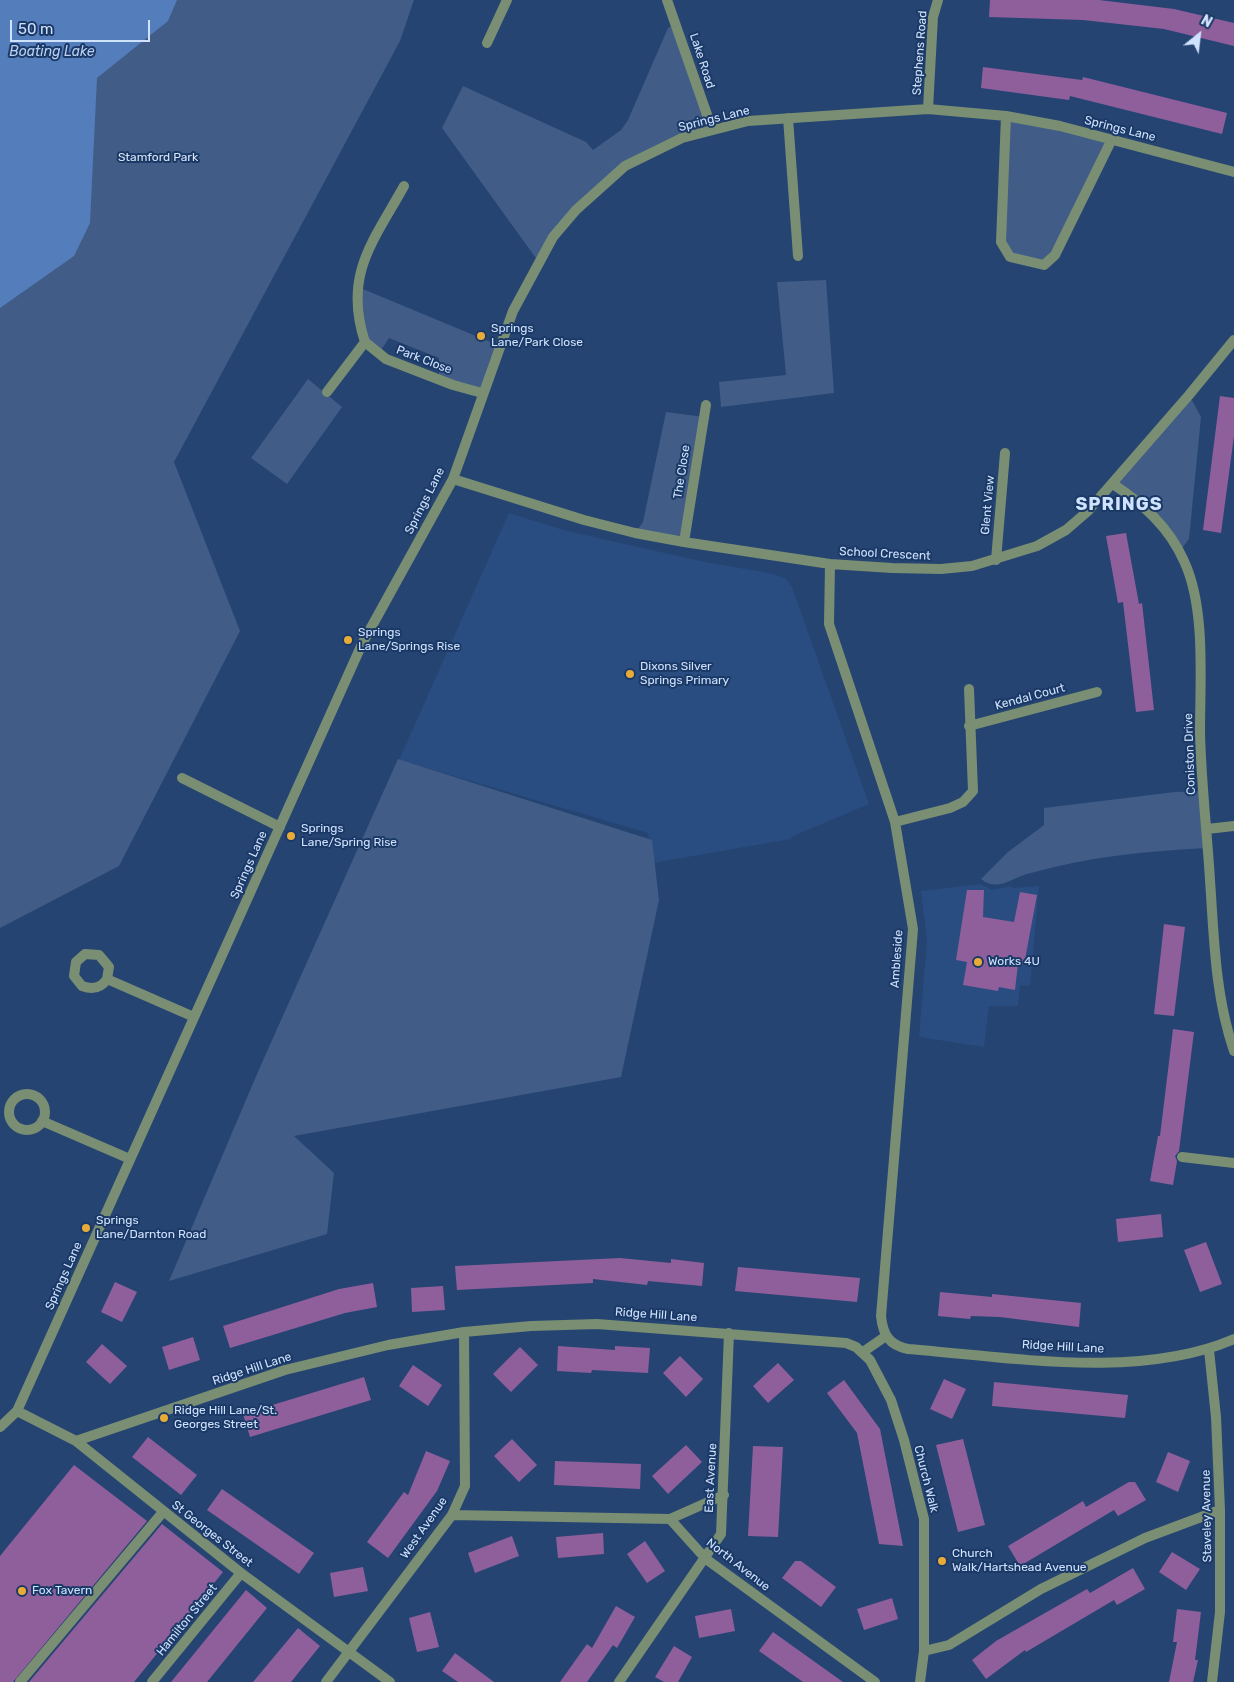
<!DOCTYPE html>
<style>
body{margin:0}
#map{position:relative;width:1234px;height:1682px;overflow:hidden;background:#254472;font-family:Rubik,sans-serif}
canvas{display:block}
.north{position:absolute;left:1174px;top:10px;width:50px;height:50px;-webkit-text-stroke:4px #1b3966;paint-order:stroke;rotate:29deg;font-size:14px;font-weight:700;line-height:20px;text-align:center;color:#cfe2fe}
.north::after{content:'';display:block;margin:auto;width:18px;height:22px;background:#cfe2fe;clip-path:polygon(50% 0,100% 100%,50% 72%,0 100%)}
.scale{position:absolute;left:10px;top:20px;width:140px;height:22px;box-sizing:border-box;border:2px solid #cfe2fe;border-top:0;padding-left:6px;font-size:15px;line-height:18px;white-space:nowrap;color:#cfe2fe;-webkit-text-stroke:4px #1b3966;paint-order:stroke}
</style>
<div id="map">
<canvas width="1234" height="1682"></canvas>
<div class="north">N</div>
<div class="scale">50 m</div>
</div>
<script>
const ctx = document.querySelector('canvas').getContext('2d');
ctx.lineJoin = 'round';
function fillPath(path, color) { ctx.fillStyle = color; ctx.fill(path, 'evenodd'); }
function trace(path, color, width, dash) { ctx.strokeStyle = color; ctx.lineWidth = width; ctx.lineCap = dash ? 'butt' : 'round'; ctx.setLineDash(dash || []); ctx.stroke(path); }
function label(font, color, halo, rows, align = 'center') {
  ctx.font = font + ' Rubik,sans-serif'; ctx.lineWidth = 4; ctx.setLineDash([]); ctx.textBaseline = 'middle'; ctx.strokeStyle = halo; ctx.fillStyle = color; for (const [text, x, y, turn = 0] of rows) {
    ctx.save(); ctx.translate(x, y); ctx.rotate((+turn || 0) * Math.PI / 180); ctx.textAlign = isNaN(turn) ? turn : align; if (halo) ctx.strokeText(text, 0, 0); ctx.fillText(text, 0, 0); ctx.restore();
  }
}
const built = new Path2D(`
 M 509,513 L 567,531 L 705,562 L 774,574 L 786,579 L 792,587 L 869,804 L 791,837 L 791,839 L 653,863 L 648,833 L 399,760 Z
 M 981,884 L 992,890 L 1010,886 L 1014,888 L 1039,886 L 1030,986 L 1020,985 L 1018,1006 L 989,1006 L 984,1047 L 919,1037 L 927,940 L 921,891 Z`);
const green = new Path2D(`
 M 0,0 L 414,0 L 400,41 L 174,462 L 240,631 L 119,866 L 0,928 Z
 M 677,23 L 712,129 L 655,150 L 598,189 L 538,261 L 442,128 L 463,86 L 586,142 L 593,150 L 621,130 L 628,120 L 668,28 Z
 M 1006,116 L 1112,139 L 1044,265 L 1010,257 L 1001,242 Z
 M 826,280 L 834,393 L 721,407 L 719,382 L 786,375 L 777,282 Z
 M 358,287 L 500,346 L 482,393 L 439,380 L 439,358 L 389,338 L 379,353 L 365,342 Z
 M 308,379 L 342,407 L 287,484 L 251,458 Z
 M 1189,395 L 1201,417 L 1189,539 L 1179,552 L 1174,542 L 1113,484 Z
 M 666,412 L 704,417 L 684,542 L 635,533 L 643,522 Z
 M 398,759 L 652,840 L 659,900 L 621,1077 L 294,1136 L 334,1173 L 327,1234 L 169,1281 L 260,1067 Z
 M 1204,791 L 1208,848 C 1146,851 1086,857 1027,874 C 1011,879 996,892 981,879 L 1008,852 L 1044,825 L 1044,808 L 1175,792 Z`);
const water = new Path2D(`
 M 0,0 L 177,0 L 168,21 L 97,78 L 90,223 L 74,256 L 0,308 Z`);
const building = new Path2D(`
 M 990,0 L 1099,0 L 1174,9 L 1234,23 L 1234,46 L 1164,29 L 1083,20 L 989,17 Z
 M 983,67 L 1082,80 L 1083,77 L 1227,113 L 1222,134 L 1070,96 L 1069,100 L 981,88 Z
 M 1220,396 L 1234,398 L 1234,436 L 1221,533 L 1203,530 Z
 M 1126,533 L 1139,604 L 1142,603 L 1154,710 L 1136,712 L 1123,602 L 1118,603 L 1106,536 Z
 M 967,890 L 984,890 L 983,917 L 1014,922 L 1020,892 L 1037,895 L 1024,965 L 1018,964 L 1015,990 L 999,987 L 998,991 L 963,985 L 967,962 L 956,960 Z
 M 1164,924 L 1185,927 L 1174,1016 L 1154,1014 Z
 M 1173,1029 L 1194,1032 L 1181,1135 L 1179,1151 L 1175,1156 L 1177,1161 L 1173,1185 L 1150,1181 L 1158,1136 L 1160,1136 Z
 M 1161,1214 L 1163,1237 L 1118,1242 L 1116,1219 Z
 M 1206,1242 L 1222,1284 L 1200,1292 L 1184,1250 Z
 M 620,1258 L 671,1263 L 671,1259 L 704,1263 L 702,1286 L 648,1281 L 647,1285 L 593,1279 L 593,1283 L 457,1290 L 455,1266 Z
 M 738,1267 L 860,1278 L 857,1302 L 735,1291 Z
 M 115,1282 L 137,1292 L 122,1322 L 101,1312 Z
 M 373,1283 L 377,1307 L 345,1313 L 230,1348 L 223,1326 L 339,1289 Z
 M 443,1286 L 445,1310 L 412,1312 L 411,1288 Z
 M 940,1292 L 992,1297 L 992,1294 L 1081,1303 L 1079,1327 L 1000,1317 L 971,1316 L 970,1319 L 938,1316 Z
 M 193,1337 L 200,1360 L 169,1370 L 162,1347 Z
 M 102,1344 L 127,1366 L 110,1384 L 86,1362 Z
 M 558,1346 L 615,1350 L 615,1346 L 650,1348 L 648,1373 L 592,1370 L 591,1373 L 557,1371 Z
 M 520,1347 L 538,1365 L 511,1392 L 493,1374 Z
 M 680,1356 L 703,1379 L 686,1397 L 663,1373 Z
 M 778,1363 L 794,1380 L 768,1403 L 753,1386 Z
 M 413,1365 L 442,1385 L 428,1406 L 399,1386 Z
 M 364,1377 L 371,1400 L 250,1437 L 243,1414 Z
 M 944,1379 L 966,1389 L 952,1419 L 930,1409 Z
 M 844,1380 L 880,1429 L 903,1546 L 879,1544 L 857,1433 L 827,1393 Z
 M 994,1382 L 1128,1395 L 1125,1418 L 992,1406 Z
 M 148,1437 L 197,1475 L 181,1495 L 132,1457 Z
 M 512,1439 L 537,1465 L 519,1482 L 494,1456 Z
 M 963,1439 L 985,1525 L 958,1532 L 936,1445 Z
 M 686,1445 L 702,1462 L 668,1494 L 652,1476 Z
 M 753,1446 L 783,1447 L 778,1537 L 748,1536 Z
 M 426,1451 L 450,1461 L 437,1491 L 388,1558 L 367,1542 L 404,1492 L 408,1495 Z
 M 1168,1452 L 1190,1461 L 1178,1492 L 1156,1482 Z
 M 555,1461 L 641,1464 L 640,1489 L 554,1485 Z
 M 74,1465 L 147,1521 L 13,1682 L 0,1682 L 0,1556 Z
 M 1129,1482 L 1135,1482 L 1146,1500 L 1118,1516 L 1114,1510 L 1020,1566 L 1008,1546 L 1083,1501 L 1086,1507 Z
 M 222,1489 L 314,1553 L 299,1574 L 207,1510 Z
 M 162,1524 L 223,1572 L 134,1682 L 29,1682 Z
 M 603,1533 L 604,1554 L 558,1558 L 556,1537 Z
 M 512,1536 L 519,1556 L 475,1573 L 468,1553 Z
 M 645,1541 L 665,1571 L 647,1583 L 627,1554 Z
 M 1172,1552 L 1200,1569 L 1186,1590 L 1159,1572 Z
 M 795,1561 L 801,1561 L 836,1587 L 821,1607 L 782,1578 Z
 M 363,1567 L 368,1591 L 334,1597 L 330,1573 Z
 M 1133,1568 L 1145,1589 L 1117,1605 L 1114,1600 L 1026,1652 L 1025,1650 L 986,1679 L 972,1660 L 996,1641 L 1087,1589 L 1090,1593 Z
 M 246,1590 L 267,1608 L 207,1682 L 171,1682 Z
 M 892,1598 L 898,1619 L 864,1630 L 857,1609 Z
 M 616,1606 L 635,1617 L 617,1648 L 613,1645 L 587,1682 L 560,1682 L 587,1644 L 592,1648 Z
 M 731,1609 L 735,1631 L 699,1638 L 695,1616 Z
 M 1177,1609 L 1201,1612 L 1195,1660 L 1198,1660 L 1193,1682 L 1169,1682 L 1177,1642 L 1173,1642 Z
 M 430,1612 L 439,1647 L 417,1652 L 409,1618 Z
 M 298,1628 L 320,1646 L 291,1682 L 253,1682 Z
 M 773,1632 L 843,1682 L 803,1682 L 759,1651 Z
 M 674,1646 L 692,1657 L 678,1682 L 664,1682 L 655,1677 Z
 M 455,1653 L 494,1682 L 458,1682 L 442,1671 Z`);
const minor = new Path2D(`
 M 667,0 L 712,129
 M 487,43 L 507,0
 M 928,109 L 933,17 L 938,0
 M 1006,116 L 1001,242 L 1010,257 L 1044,265 L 1055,255 L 1112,139
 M 788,118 L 798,256
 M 365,342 C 343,275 373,242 404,186
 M 327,392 L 365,342 L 386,359 L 453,385 L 482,393
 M 453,479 L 584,520 L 635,533 L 684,542 L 830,564 L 892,568 L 941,569 L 972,566 L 1037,546 L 1066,530 L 1088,511 L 1189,395 L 1234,340
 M 1113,484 C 1143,504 1169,527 1184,561 C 1206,608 1200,680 1200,732 C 1201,781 1207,831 1210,880 C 1214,937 1215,996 1234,1051
 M 684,542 L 706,405
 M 996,560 L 1005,453
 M 830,564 L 829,624 L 895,822 L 913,929 L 881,1316 C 883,1335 889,1345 908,1349 C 1008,1357 1140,1380 1234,1339
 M 969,726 L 1097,692
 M 182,778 L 280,827
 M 895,822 L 950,808 L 963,802 L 973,791 L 969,689
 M 1207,829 L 1234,826
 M 107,979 L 109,967 L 99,955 L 85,954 L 76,962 L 74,976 L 82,986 C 93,990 101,988 107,979 L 194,1017
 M9 1112a18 18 0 1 1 36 0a18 18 0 1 1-36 0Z
 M 42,1121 L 130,1159
 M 1182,1157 L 1234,1163
 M 1209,1350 L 1216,1417 L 1220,1510 L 1220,1612 L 1212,1682
 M 863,1352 L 886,1336
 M 17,1411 L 76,1441 L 241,1573 L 390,1682
 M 0,1427 L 17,1411 L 362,644 L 453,479 L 513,311 L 553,237 L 576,210 L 625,166 L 682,138 L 748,121 L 928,109 L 1006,116 L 1060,126 L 1234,172
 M 76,1441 L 285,1370 L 388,1345 L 464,1332 L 531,1326 L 597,1324 L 846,1343 L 856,1347 L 870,1360 L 891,1400 L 904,1440 L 924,1519 L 924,1651 L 920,1682
 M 452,1515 L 670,1519 L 706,1559 L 875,1682
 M 670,1519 L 724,1495
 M 924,1651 L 949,1645 L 1041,1589 L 1145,1538 L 1220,1510
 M 20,1682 L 163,1512
 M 152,1682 L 241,1573
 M 326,1682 L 452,1515 L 465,1486 L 464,1332
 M 619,1682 L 721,1534 L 729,1333`);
const markers = [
 [481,336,5,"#e9ab38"],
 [348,640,5,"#e9ab38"],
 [630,674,5,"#e9ab38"],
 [291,836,5,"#e9ab38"],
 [978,962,5,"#e9ab38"],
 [86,1228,5,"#e9ab38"],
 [164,1418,5,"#e9ab38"],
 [942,1561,5,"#e9ab38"],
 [22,1591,5,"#e9ab38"]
];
const streetNames = [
 ["Stephens Road",920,53,-86],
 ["Lake Road",702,61,72],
 ["Springs Lane",714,119,-14],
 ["Springs Lane",1120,129,14],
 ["Park Close",424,360,21],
 ["The Close",682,472,-81],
 ["Springs Lane",425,501,-63],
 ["Glent View",988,505,-85],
 ["School Crescent",885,554,3],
 ["Kendal Court",1030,697,-15],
 ["Coniston Drive",1190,754,-92],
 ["Springs Lane",249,865,-66],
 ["Ambleside",897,959,-86],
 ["Springs Lane",64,1276,-66],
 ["Ridge Hill Lane",656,1315,4],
 ["Ridge Hill Lane",1063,1347,3],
 ["Ridge Hill Lane",252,1369,-18],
 ["East Avenue",711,1478,-87],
 ["Church Walk",926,1479,76],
 ["Staveley Avenue",1207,1516,-91],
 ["West Avenue",424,1528,-55],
 ["St Georges Street",212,1534,38],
 ["North Avenue",738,1565,38],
 ["Hamilton Street",187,1620,-51]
];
const parkNames = [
 ["Stamford Park",158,158]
];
const poiNames = [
 ["Springs",491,329],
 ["Lane/Park Close",491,343],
 ["Springs",358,633],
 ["Lane/Springs Rise",358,647],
 ["Dixons Silver",640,667],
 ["Springs Primary",640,681],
 ["Springs",301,829],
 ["Lane/Spring Rise",301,843],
 ["Works 4U",988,962],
 ["Springs",96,1221],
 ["Lane/Darnton Road",96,1235],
 ["Ridge Hill Lane/St.",174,1411],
 ["Georges Street",174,1425],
 ["Church",952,1554],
 ["Walk/Hartshead Avenue",952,1568],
 ["Fox Tavern",32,1591]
];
const waterNames = [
 ["Boating Lake",52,52]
];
const districtNames = [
 ["SPRINGS",1119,505]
];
fillPath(built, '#294c81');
fillPath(green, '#405c87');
fillPath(water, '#547dbb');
fillPath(building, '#8f5f9c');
trace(minor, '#798e72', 10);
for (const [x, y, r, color] of markers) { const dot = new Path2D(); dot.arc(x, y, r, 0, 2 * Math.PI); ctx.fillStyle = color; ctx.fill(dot); trace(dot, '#1b3966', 2); }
label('12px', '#cfe2fe', '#1b3966', streetNames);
label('12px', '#d9e5f7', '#1b3966', parkNames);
label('12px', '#cfe2fe', '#1b3966', poiNames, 'left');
label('italic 14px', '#b9d0f3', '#1b3966', waterNames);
ctx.letterSpacing = '1px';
label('bold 18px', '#cfe2fe', '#1b3966', districtNames);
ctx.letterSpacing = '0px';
</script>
